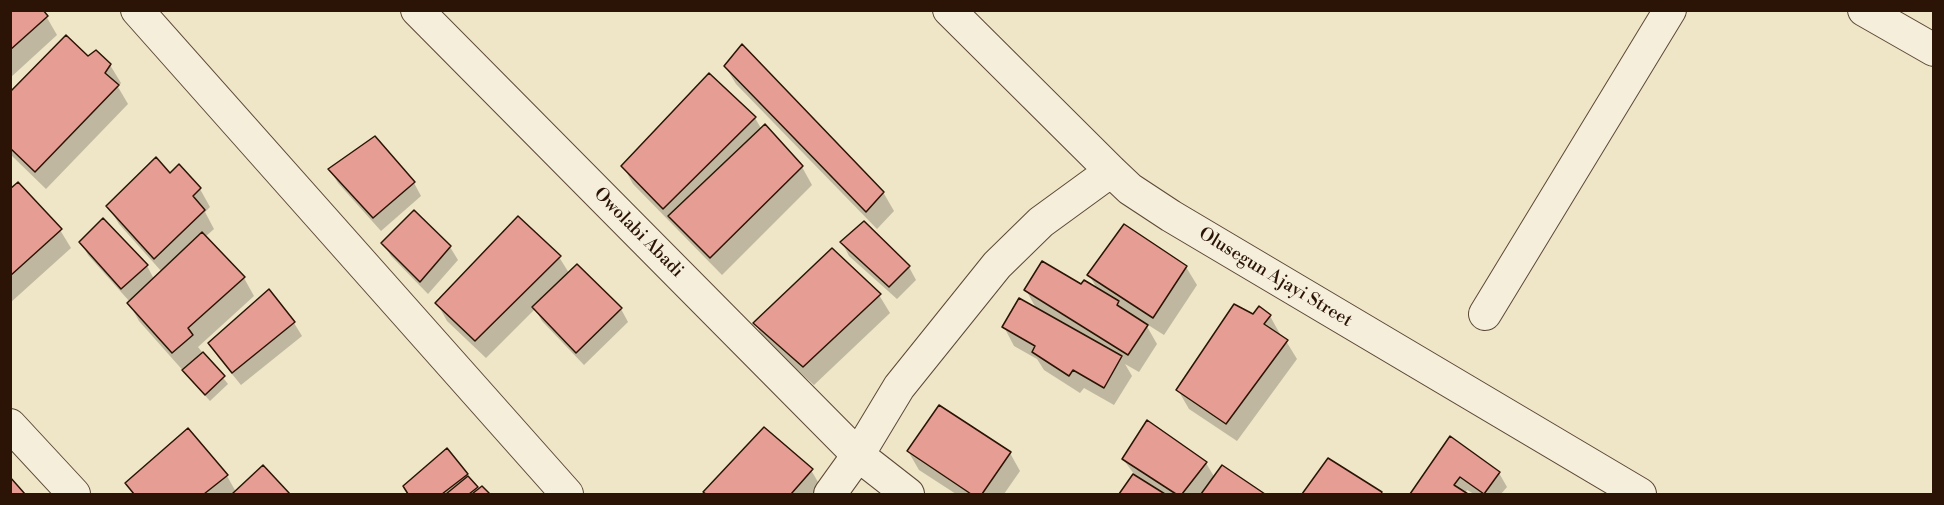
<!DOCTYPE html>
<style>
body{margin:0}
#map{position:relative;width:1944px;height:505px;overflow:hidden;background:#efe5c7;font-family:"Libre Bodoni",serif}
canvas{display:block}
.frame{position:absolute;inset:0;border:12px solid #2b1405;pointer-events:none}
</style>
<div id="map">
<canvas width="1944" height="505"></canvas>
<div class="frame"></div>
</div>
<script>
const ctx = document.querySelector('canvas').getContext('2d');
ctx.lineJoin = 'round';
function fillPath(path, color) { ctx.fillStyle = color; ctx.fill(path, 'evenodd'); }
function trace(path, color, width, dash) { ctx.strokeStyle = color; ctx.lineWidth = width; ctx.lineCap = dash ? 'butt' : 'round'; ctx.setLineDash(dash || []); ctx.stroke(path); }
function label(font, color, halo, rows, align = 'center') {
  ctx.font = font + ' "Libre Bodoni",serif'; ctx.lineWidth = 5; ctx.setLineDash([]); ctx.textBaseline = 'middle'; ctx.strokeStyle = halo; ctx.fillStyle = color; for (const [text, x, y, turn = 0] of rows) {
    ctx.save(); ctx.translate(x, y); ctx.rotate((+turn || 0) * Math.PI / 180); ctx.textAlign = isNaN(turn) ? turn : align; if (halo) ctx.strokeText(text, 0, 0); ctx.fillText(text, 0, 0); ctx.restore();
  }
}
const shadow = new Path2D(`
 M 10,10 L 46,16 L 57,35 L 10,78 Z
 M 88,58 L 110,65 L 121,83 L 118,87 L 128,104 L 46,189 L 10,154 L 10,94 Z
 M 725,66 L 883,192 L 894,211 L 877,229 L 736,84 Z
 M 709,75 L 755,118 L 762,130 L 802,167 L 812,185 L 722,275 L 633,184 L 623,166 Z
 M 330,170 L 414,183 L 421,196 L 381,231 L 338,183 Z
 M 170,175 L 200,189 L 210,207 L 205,212 L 214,229 L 205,237 L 244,278 L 254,296 L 198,347 L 228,384 L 210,401 L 139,321 L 129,303 L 130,302 L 88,255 L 81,242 L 147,266 L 154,279 L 162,272 L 119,224 L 108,206 Z
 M 10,191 L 60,230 L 71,248 L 10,303 Z
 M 842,242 L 909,267 L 916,280 L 897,299 L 849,256 Z
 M 383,243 L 450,247 L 458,260 L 428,294 L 391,256 Z
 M 559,257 L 569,273 L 621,309 L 628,322 L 584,365 L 542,321 L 535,309 L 486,358 L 447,321 L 437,303 Z
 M 1186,267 L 1197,285 L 1164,335 L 1145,323 L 1157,344 L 1139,372 L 1125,364 L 1132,376 L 1114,405 L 1084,388 L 1080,393 L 1044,370 L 1037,359 L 1014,346 L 1004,327 L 1037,310 L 1026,290 L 1082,286 L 1098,290 L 1089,275 Z
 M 879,295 L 890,313 L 814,385 L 765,341 L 755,323 Z
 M 1254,316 L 1270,316 L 1280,334 L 1279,336 L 1286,341 L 1297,359 L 1237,441 L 1189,409 L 1178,390 Z
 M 294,323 L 302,336 L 241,385 L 218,357 L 210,344 Z
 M 187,430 L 227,476 L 236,492 L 263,467 L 288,494 L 133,494 L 127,483 Z
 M 1450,438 L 1499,473 L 1507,487 L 1501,494 L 1474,494 L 1467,490 L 1465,494 L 1411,494 Z
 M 908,451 L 1010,453 L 1020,471 L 1004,494 L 956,494 L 919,470 Z
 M 1123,459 L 1206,463 L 1215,478 L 1222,467 L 1262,494 L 1121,494 L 1134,474 Z
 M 1328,460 L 1381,494 L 1382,494 L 1304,494 Z
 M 811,470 L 822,489 L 817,494 L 706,494 L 705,492 Z
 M 466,474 L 478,491 L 482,488 L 488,494 L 410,494 L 405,486 Z`);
const building = new Path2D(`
 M 10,10 L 43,10 L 48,16 L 10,50 Z
 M 66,35 L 88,56 L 96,50 L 111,64 L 105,73 L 119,85 L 35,172 L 10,148 L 10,92 Z
 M 742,44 L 884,192 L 866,212 L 724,66 Z
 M 709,73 L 756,117 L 663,209 L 621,166 Z
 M 765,124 L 803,166 L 710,258 L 668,216 Z
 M 375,136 L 415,182 L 373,218 L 328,169 Z
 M 156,157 L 170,173 L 179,164 L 201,188 L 193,196 L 205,210 L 154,259 L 106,206 Z
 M 18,182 L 62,229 L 10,276 L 10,189 Z
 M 414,210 L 451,246 L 420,282 L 381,243 Z
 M 518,216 L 561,256 L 475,341 L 435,303 Z
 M 103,218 L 148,265 L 121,289 L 79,242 Z
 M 864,221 L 910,266 L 889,287 L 840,242 Z
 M 1124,224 L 1187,266 L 1153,318 L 1087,275 Z
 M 202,232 L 245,277 L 188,328 L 193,335 L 172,353 L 127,303 Z
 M 832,248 L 881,294 L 803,367 L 753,323 Z
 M 1042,261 L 1081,284 L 1084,280 L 1119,301 L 1117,305 L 1148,325 L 1128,355 L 1024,290 Z
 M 577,264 L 622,308 L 576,353 L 532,307 Z
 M 269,289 L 295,322 L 232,373 L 208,343 Z
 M 1019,298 L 1122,356 L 1104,388 L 1073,370 L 1069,376 L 1032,352 L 1035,346 L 1002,327 Z
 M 1234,304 L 1253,314 L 1259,306 L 1271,315 L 1264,324 L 1288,340 L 1226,424 L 1176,390 Z
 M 203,352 L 225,376 L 205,395 L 182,370 Z
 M 939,405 L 1011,452 L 982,494 L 971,494 L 907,451 Z
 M 1147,420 L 1207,462 L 1182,494 L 1176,494 L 1122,459 Z
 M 764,427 L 813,469 L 791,494 L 706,494 L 703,492 Z
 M 188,428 L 228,475 L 204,494 L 134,494 L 125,483 Z
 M 1450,436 L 1500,472 L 1484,494 L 1460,477 L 1454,485 L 1468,494 L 1410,494 Z
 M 447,448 L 468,474 L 442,494 L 408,494 L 403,486 Z
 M 1328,458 L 1382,492 L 1381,494 L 1302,494 Z
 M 263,465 L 290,494 L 232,494 Z
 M 1222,465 L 1265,494 L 1201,494 Z
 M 1133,474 L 1165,494 L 1119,494 Z
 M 468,476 L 478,487 L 469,494 L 446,494 Z
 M 10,477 L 25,494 L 10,494 Z
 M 482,486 L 490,494 L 472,494 Z`);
const street = new Path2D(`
 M 137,10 L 567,494
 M 417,10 L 858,455 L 908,494
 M 949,10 L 1111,171 L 1130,189 L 1171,216 L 1640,494
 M 1864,10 L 1934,50
 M 1485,314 L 1670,10
 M 10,425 L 74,494
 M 830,494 L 858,455 L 899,387 L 997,265 L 1041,222 L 1111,171`);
const streetNames = [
 ["Owolabi Abadi",638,233,45],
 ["Olusegun Ajayi Street",1275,278,31]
];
fillPath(shadow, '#0003');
fillPath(building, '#e69d94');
trace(building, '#2b1405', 1.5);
trace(street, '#5c4836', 34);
trace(street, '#f5eedb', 32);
label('18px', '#2b1405', '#f5eedb', streetNames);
</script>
